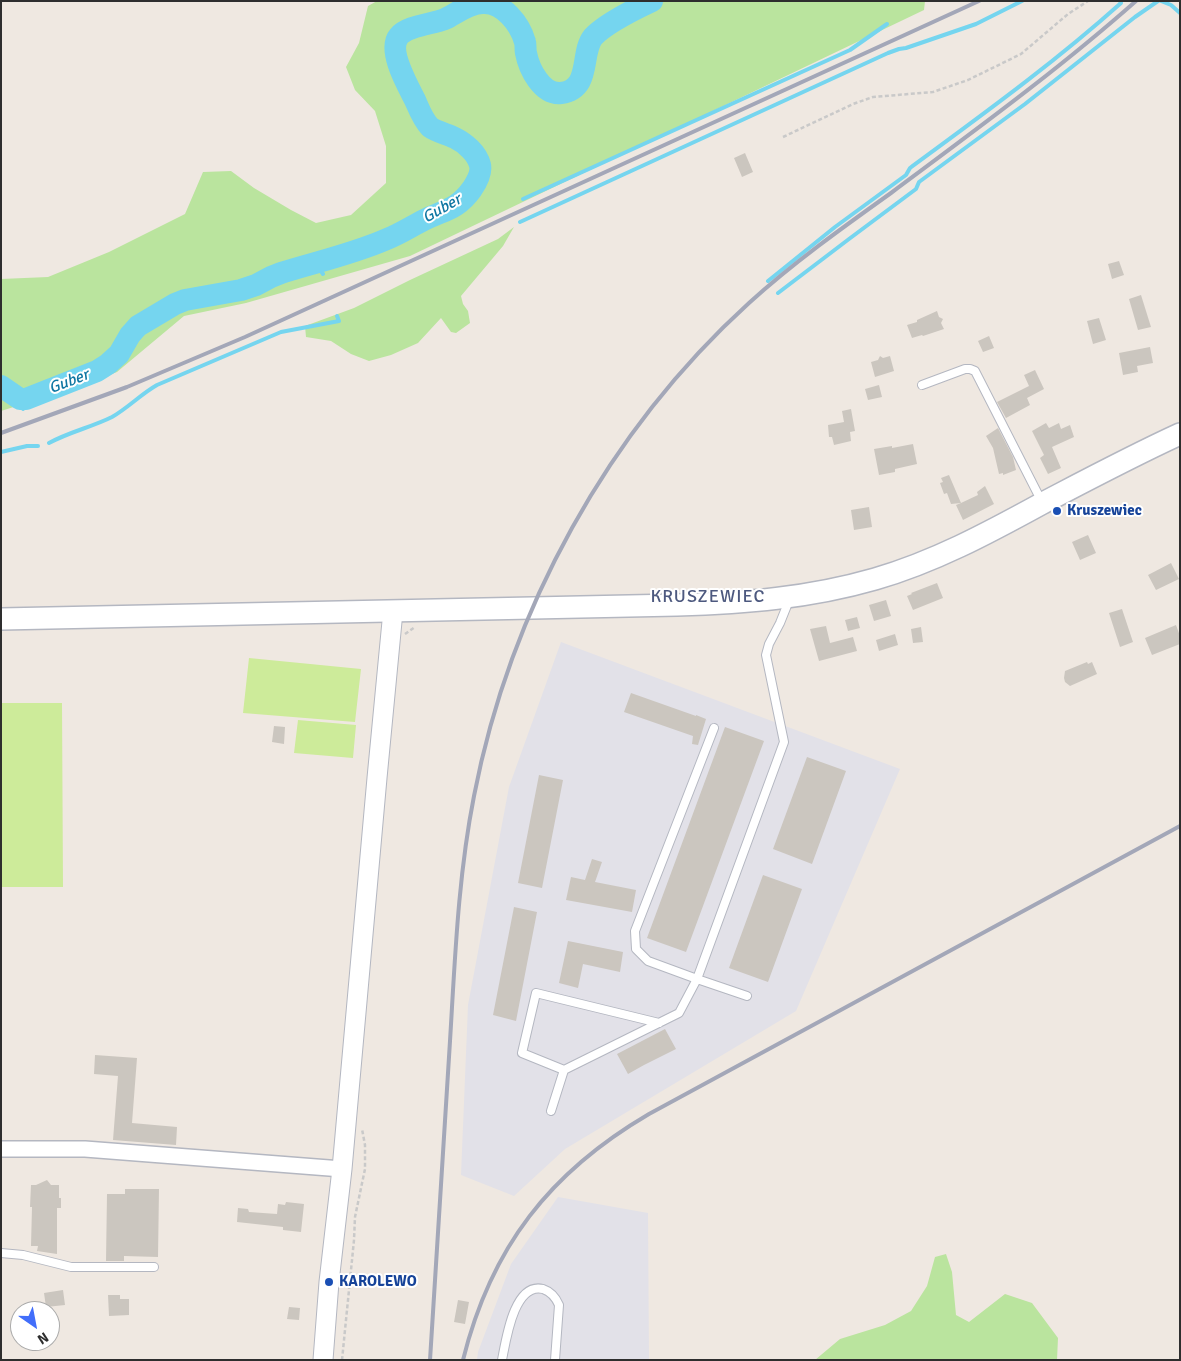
<!DOCTYPE html>
<style>
body{margin:0}
#map{position:relative;width:1181px;height:1361px;overflow:hidden;background:#efe8e1;font-family:Signika,sans-serif}
canvas{display:block}
.frame{position:absolute;inset:0;border:2px solid #2e2e2e;pointer-events:none}
.north{position:absolute;left:10px;top:1301px;width:50px;height:50px;box-sizing:border-box;background:#fff;border:1px solid #ababab;border-radius:50%;rotate:147deg;font-size:14px;font-weight:700;line-height:20px;text-align:center;color:#2e2e2e}
.north::after{content:'';display:block;margin:auto;width:18px;height:22px;background:#426efa;clip-path:polygon(50% 0,100% 100%,50% 72%,0 100%)}
</style>
<div id="map">
<canvas width="1181" height="1361"></canvas>
<div class="frame"></div>
<div class="north">N</div>
</div>
<script>
const ctx = document.querySelector('canvas').getContext('2d');
ctx.lineJoin = 'round';
function fillPath(path, color) { ctx.fillStyle = color; ctx.fill(path, 'evenodd'); }
function trace(path, color, width, dash) { ctx.strokeStyle = color; ctx.lineWidth = width; ctx.lineCap = dash ? 'butt' : 'round'; ctx.setLineDash(dash || []); ctx.stroke(path); }
function label(font, color, halo, rows, align = 'center') {
  ctx.font = font + ' Signika,sans-serif'; ctx.lineWidth = 4; ctx.setLineDash([]); ctx.textBaseline = 'middle'; ctx.strokeStyle = halo; ctx.fillStyle = color; for (const [text, x, y, turn = 0] of rows) {
    ctx.save(); ctx.translate(x, y); ctx.rotate((+turn || 0) * Math.PI / 180); ctx.textAlign = isNaN(turn) ? turn : align; if (halo) ctx.strokeText(text, 0, 0); ctx.fillText(text, 0, 0); ctx.restore();
  }
}
const industrial = new Path2D(`
 M 561,642 L 900,769 L 796,1011 L 565,1149 L 514,1196 L 461,1175 L 468,1005 L 509,787 Z
 M 558,1197 L 648,1213 L 649,1360 L 477,1360 L 478,1352 L 511,1264 Z`);
const green = new Path2D(`
 M 377,1 L 925,1 L 924,10 L 410,256 L 246,303 L 184,316 L 117,372 L 92,382 L 1,411 L 1,279 L 48,277 L 109,252 L 185,214 L 203,172 L 231,171 L 254,188 L 291,210 L 316,223 L 351,215 L 386,183 L 386,146 L 375,111 L 355,90 L 346,67 L 359,43 L 368,6 Z
 M 514,227 L 503,246 L 461,296 L 463,304 L 468,311 L 470,323 L 456,333 L 451,332 L 441,318 L 418,343 L 391,355 L 369,361 L 351,354 L 331,341 L 306,337 L 305,326 L 354,308 L 410,280 L 498,239 Z
 M 946,1254 L 952,1272 L 956,1315 L 969,1322 L 1005,1294 L 1032,1303 L 1058,1338 L 1057,1360 L 815,1360 L 840,1339 L 885,1325 L 911,1311 L 927,1286 L 935,1257 Z`);
const pitch = new Path2D(`
 M 249,658 L 361,669 L 355,722 L 243,713 Z
 M 1,703 L 62,703 L 63,887 L 1,887 Z
 M 298,720 L 356,725 L 353,758 L 294,753 Z`);
const stream = new Path2D(`
 M 497,1 L 504,10
 M 1161,1 L 1171,5 L 1180,13
 M 523,199 L 850,50 L 887,24
 M 520,222 L 888,53 L 899,49 L 906,48 L 976,24 L 1022,1
 M 315,263 L 323,274
 M 768,281 L 835,227 L 906,175 L 910,168 C 982,115 1054,63 1121,3 L 1120,1
 M 778,293 L 849,239 L 916,189 L 919,182 L 1025,104 L 1135,17 L 1158,1
 M 20,399 L 23,409
 M 49,443 C 69,432 92,427 112,417 C 128,408 141,394 157,385 L 281,332 L 339,321 L 337,316
 M 1,452 L 27,446 L 38,446`);
const river = new Path2D(`
 M 1,386 L 20,399 L 26,399 L 97,371 L 108,364 L 119,354 L 130,335 L 138,326 L 175,304 L 185,300 L 241,290 L 256,285 L 271,277 L 281,273 C 316,262 353,254 387,239 C 400,234 412,226 424,220 C 444,210 457,210 472,189 C 476,183 482,173 480,165 C 477,153 465,143 455,138 C 447,134 437,132 430,127 C 423,120 419,109 415,100 C 408,86 387,50 399,36 C 407,26 432,24 445,19 C 457,13 469,3 483,3 C 503,2 520,24 525,42 C 526,45 525,49 526,53 C 529,69 542,95 561,93 C 592,89 580,53 593,37 C 605,24 635,9 652,1`);
const building = new Path2D(`
 M 745,153 L 753,172 L 742,177 L 734,158 Z
 M 1119,261 L 1124,275 L 1112,279 L 1108,264 Z
 M 1141,295 L 1151,327 L 1138,330 L 1129,299 Z
 M 937,311 L 939,317 L 943,319 L 941,323 L 944,329 L 923,336 L 922,335 L 912,338 L 907,325 L 917,322 L 917,320 Z
 M 1099,318 L 1106,340 L 1093,344 L 1087,321 Z
 M 989,336 L 994,348 L 983,352 L 978,341 Z
 M 1150,347 L 1153,363 L 1137,366 L 1138,372 L 1123,375 L 1119,353 Z
 M 880,356 L 883,358 L 890,356 L 894,371 L 875,377 L 871,362 L 878,360 Z
 M 1035,370 L 1044,389 L 1027,398 L 1030,405 L 1006,418 L 997,402 L 1029,386 L 1024,375 Z
 M 879,385 L 882,397 L 868,400 L 865,389 Z
 M 851,409 L 855,431 L 850,432 L 851,441 L 834,445 L 832,437 L 829,437 L 828,425 L 844,422 L 842,411 Z
 M 1046,423 L 1049,428 L 1059,423 L 1061,429 L 1070,425 L 1074,437 L 1052,447 L 1061,468 L 1048,474 L 1040,458 L 1044,455 L 1032,431 Z
 M 998,428 L 1013,457 L 1016,470 L 1003,475 L 1003,473 L 999,474 L 993,448 L 986,436 Z
 M 913,444 L 917,464 L 895,469 L 895,472 L 879,475 L 874,449 L 892,446 L 892,448 Z
 M 949,475 L 961,503 L 978,495 L 977,492 L 985,486 L 994,504 L 963,520 L 956,505 L 961,503 L 951,504 L 947,493 L 944,494 L 940,483 L 943,482 L 941,478 Z
 M 869,507 L 872,527 L 854,530 L 851,510 Z
 M 1088,535 L 1096,553 L 1080,560 L 1072,542 Z
 M 1171,563 L 1179,579 L 1156,590 L 1148,575 Z
 M 937,583 L 943,598 L 913,610 L 907,596 L 912,594 L 911,593 Z
 M 886,600 L 891,616 L 874,621 L 869,605 Z
 M 1122,609 L 1133,642 L 1120,647 L 1109,613 Z
 M 857,617 L 860,628 L 848,631 L 845,620 Z
 M 1176,625 L 1180,636 L 1180,644 L 1152,655 L 1145,638 Z
 M 826,626 L 830,643 L 853,637 L 857,651 L 819,661 L 810,629 Z
 M 921,627 L 923,642 L 913,643 L 911,629 Z
 M 895,634 L 898,645 L 879,651 L 876,640 Z
 M 1087,662 L 1088,664 L 1092,662 L 1097,674 L 1070,686 L 1065,682 L 1064,678 L 1065,671 Z
 M 631,693 L 696,716 L 696,715 L 706,719 L 698,745 L 692,744 L 693,736 L 690,735 L 624,712 Z
 M 274,726 L 285,727 L 284,744 L 272,742 Z
 M 725,727 L 764,741 L 686,952 L 647,938 Z
 M 807,757 L 846,771 L 812,864 L 773,849 Z
 M 539,775 L 563,780 L 542,888 L 518,883 Z
 M 592,859 L 602,862 L 595,882 L 636,890 L 632,912 L 566,900 L 571,877 L 585,880 Z
 M 763,875 L 802,889 L 768,982 L 729,968 Z
 M 514,907 L 537,912 L 516,1021 L 493,1015 Z
 M 568,941 L 623,952 L 620,972 L 583,964 L 578,988 L 559,983 Z
 M 665,1029 L 676,1049 L 644,1065 L 628,1074 L 617,1054 Z
 M 95,1055 L 137,1058 L 132,1123 L 177,1127 L 176,1145 L 113,1140 L 118,1076 L 94,1074 Z
 M 47,1180 L 51,1185 L 59,1185 L 59,1198 L 61,1198 L 61,1208 L 57,1208 L 57,1254 L 37,1251 L 38,1246 L 31,1246 L 32,1207 L 30,1207 L 31,1185 L 36,1185 Z
 M 125,1189 L 159,1189 L 158,1257 L 124,1256 L 124,1261 L 106,1261 L 107,1194 L 125,1194 Z
 M 286,1202 L 304,1204 L 301,1232 L 283,1230 L 283,1227 L 237,1222 L 238,1208 L 248,1209 L 249,1212 L 277,1214 L 278,1204 L 285,1205 Z
 M 63,1290 L 65,1305 L 46,1307 L 44,1293 Z
 M 108,1295 L 120,1295 L 120,1299 L 129,1299 L 129,1315 L 109,1316 Z
 M 458,1300 L 469,1302 L 465,1324 L 454,1322 Z
 M 289,1307 L 300,1308 L 299,1320 L 287,1319 Z`);
const path = new Path2D(`
 M 783,137 L 853,104 L 873,97 L 933,92 L 968,80 L 1021,54 L 1068,14 L 1088,1
 M 405,634 L 415,627
 M 342,1360 L 354,1240 L 355,1217 L 365,1169 L 365,1145 L 362,1129`);
const service = new Path2D(`
 M 922,385 L 965,369 L 970,369 L 975,371 L 1042,502
 M 714,728 L 635,931 L 636,949 L 648,961 L 697,979 L 747,996
 M 564,1070 L 522,1053 L 536,993 L 659,1023
 M 551,1111 L 564,1070 L 679,1013 L 697,979 L 784,742 L 766,655 L 769,644 L 780,623 L 790,598
 M 1,1253 L 23,1255 L 71,1267 L 154,1267
 M 502,1360 C 506,1340 514,1282 543,1289 C 552,1292 556,1298 559,1305 L 555,1360`);
const minor = new Path2D(`
 M 1,1149 L 85,1149 L 342,1169`);
const tertiary = new Path2D(`
 M 323,1360 L 329,1282 L 342,1169 L 377,778 L 393,611`);
const secondary = new Path2D(`
 M 1,619 L 677,605 C 745,603 809,598 875,579 C 934,562 988,533 1041,504 C 1087,480 1132,456 1180,434`);
const rail = new Path2D(`
 M 1,433 L 127,387 L 245,337 L 979,1
 M 430,1360 C 437,1253 444,1147 450,1041 C 455,959 458,877 474,796 C 510,610 608,431 749,303 C 793,263 842,228 891,193 C 974,131 1058,70 1136,1
 M 463,1360 C 491,1247 550,1172 649,1114 L 1180,826`);
const markers = [
 [1057,511,5,"#1a4fb4"],
 [329,1282,5,"#1a4fb4"]
];
const transitNames = [
 ["Kruszewiec",1067,511],
 ["KAROLEWO",339,1282]
];
const waterNames = [
 ["Guber",442,209,-30],
 ["Guber",69,382,-21]
];
const quarterNames = [
 ["KRUSZEWIEC",708,597]
];
fillPath(industrial, '#e2e1e8');
fillPath(green, '#bae49e');
fillPath(pitch, '#cdeb9a');
trace(stream, '#75d5ef', 4);
trace(river, '#75d5ef', 22);
fillPath(building, '#cbc6bf');
trace(service, '#b4b7c1', 10);
trace(minor, '#b4b7c1', 18);
trace(tertiary, '#b4b7c1', 21);
trace(secondary, '#b4b7c1', 24);
trace(path, '#c9c9c9', 2.5, [4, 2.5]);
trace(service, '#fff', 8);
trace(minor, '#fff', 15);
trace(tertiary, '#fff', 19);
trace(secondary, '#fff', 21);
trace(rail, '#a3a7b8', 4);
for (const [x, y, r, color] of markers) { const dot = new Path2D(); dot.arc(x, y, r, 0, 2 * Math.PI); ctx.fillStyle = color; ctx.fill(dot); trace(dot, '#fff', 2); }
label('bold 15px', '#164399', '#fff', transitNames, 'left');
label('italic 16px', '#0e76a2', '#fff', waterNames);
ctx.letterSpacing = '1px';
label('18px', '#4d597f', '#fff', quarterNames);
ctx.letterSpacing = '0px';
</script>
